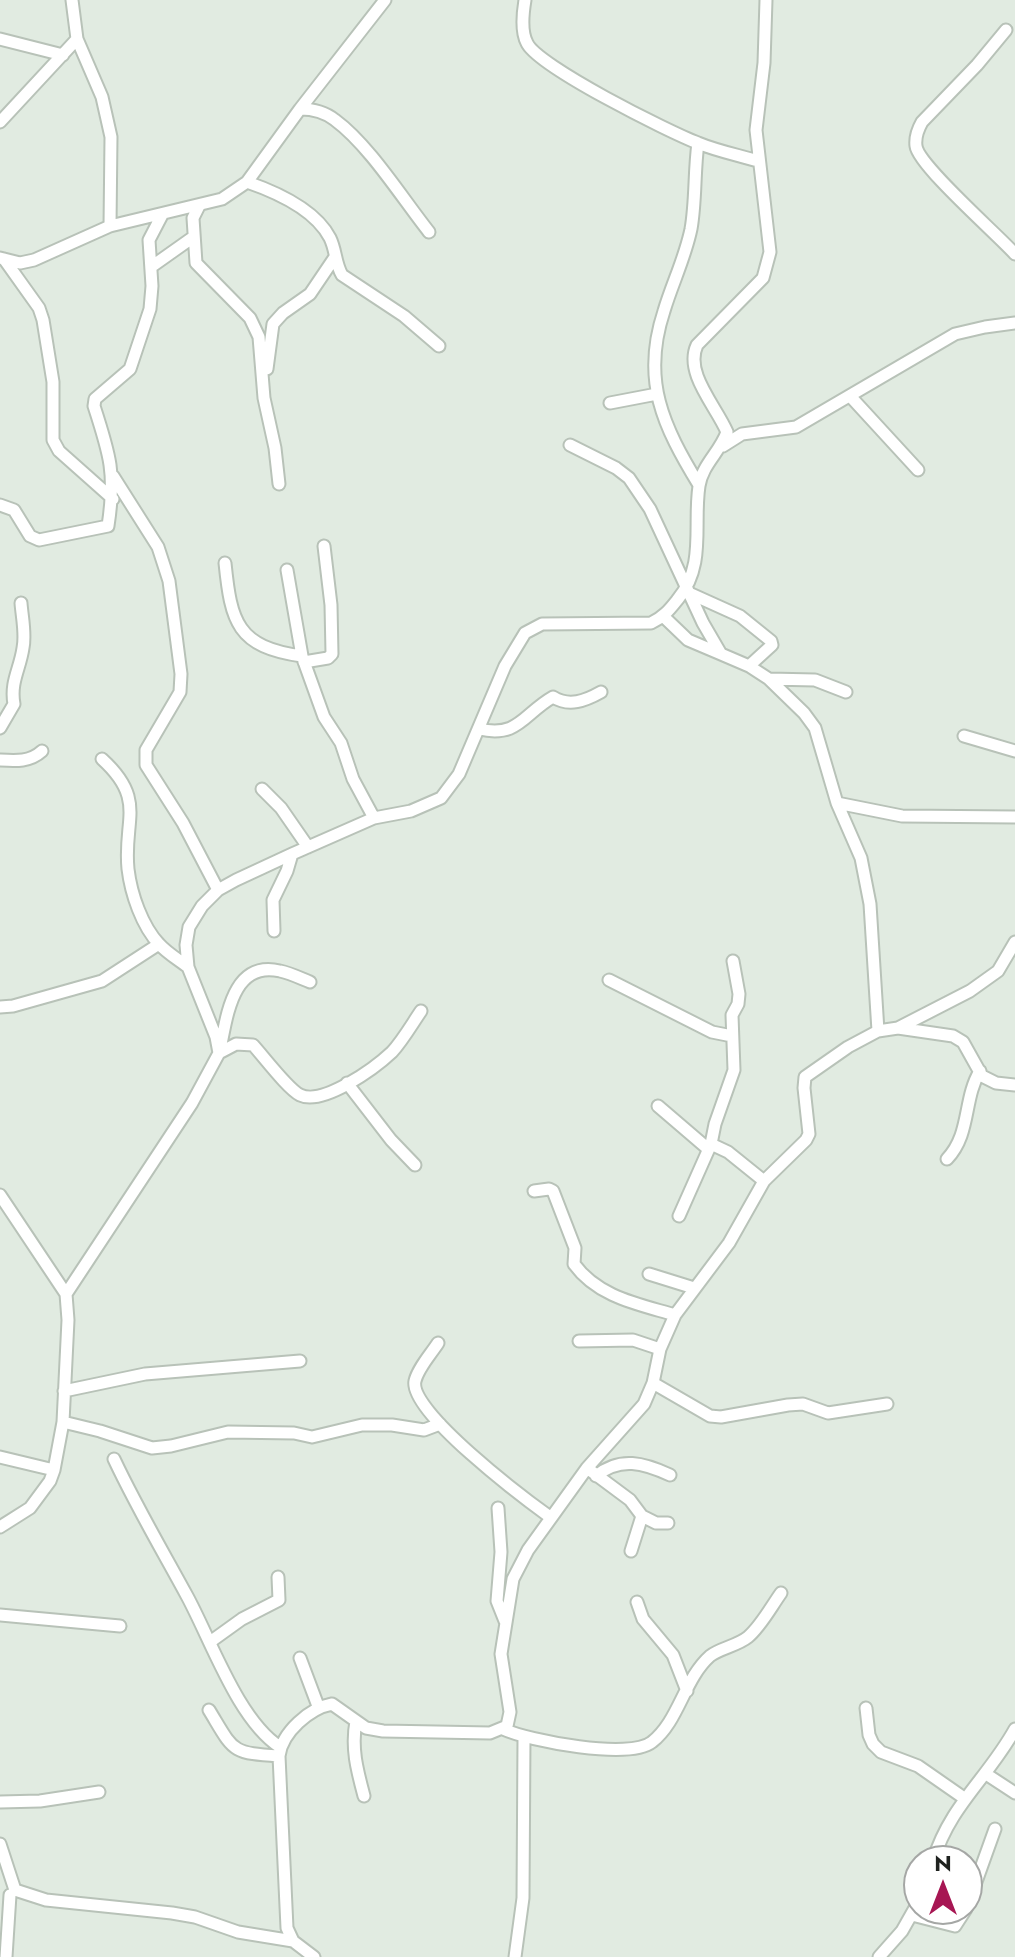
<!DOCTYPE html>
<style>
body{margin:0}
#map{position:relative;width:1015px;height:1957px;overflow:hidden;background:#e1ebe1;font-family:Jost,sans-serif}
canvas{display:block}
.north{position:absolute;left:903px;top:1845px;width:80px;height:80px;box-sizing:border-box;background:#fff;border:2px solid #a5a7a5;border-radius:50%;rotate:0deg;font-size:22px;font-weight:700;line-height:32px;text-align:center;color:#1f221f}
.north::after{content:'';display:block;margin:auto;width:28px;height:36px;background:#a71653;clip-path:polygon(50% 0,100% 100%,50% 72%,0 100%)}
</style>
<div id="map">
<canvas width="1015" height="1957"></canvas>
<div class="north">N</div>
</div>
<script>
const ctx = document.querySelector('canvas').getContext('2d');
ctx.lineJoin = 'round';
function trace(path, color, width, dash) { ctx.strokeStyle = color; ctx.lineWidth = width; ctx.lineCap = dash ? 'butt' : 'round'; ctx.setLineDash(dash || []); ctx.stroke(path); }
const minor = new Path2D(`
 M 72,0 L 77,39 L 102,97 L 111,137 L 110,226
 M 525,0 C 523,12 521,32 527,43 C 537,66 669,132 698,143 C 717,151 738,155 758,161
 M 1006,30 L 977,65 L 922,122 C 918,129 915,138 916,146 C 918,165 998,235 1015,254
 M 0,39 L 63,55
 M 300,109 C 313,109 325,112 335,120 C 369,145 402,198 429,232
 M 0,122 L 77,39
 M 698,143 C 694,172 696,201 691,229 C 685,258 672,284 664,311 C 641,380 663,426 699,485
 M 247,182 C 276,192 315,209 330,238 C 336,250 335,263 342,275 L 404,316 L 439,346
 M 199,206 L 193,218 L 196,263 L 250,318 L 259,337 L 264,398 L 275,448 L 279,484
 M 0,258 L 20,263 L 34,260 L 110,226 L 222,199 L 247,182 L 300,109 L 385,0
 M 4,259 L 39,308 L 43,320 L 53,382 L 53,440 L 59,451 L 113,499
 M 151,267 L 192,238
 M 267,369 L 273,324 L 283,313 L 310,294 L 335,257
 M 850,396 L 918,470
 M 610,403 L 657,394
 M 570,445 L 616,468 L 629,478 L 650,509 L 703,623 L 721,654 L 749,666 L 769,679 L 804,713 L 815,728 L 837,803 L 861,858 L 870,904 L 878,1031
 M 723,446 L 742,434 L 796,427 L 955,334 L 985,327 L 1015,323
 M 113,476 L 158,547 L 169,581 L 181,674 L 180,692 L 146,750 L 146,765 L 183,823 L 218,890
 M 0,505 L 14,510 L 30,536 L 39,540 L 108,526 C 116,474 110,455 94,406 L 95,399 L 130,369 L 150,309 L 152,286 L 149,240 L 162,215
 M 225,563 C 231,622 237,647 302,656
 M 287,570 L 302,656 L 324,717 L 341,743 L 353,779 L 374,818
 M 689,593 L 740,616 L 771,641 L 772,645 L 749,666
 M 664,617 L 688,640 L 721,654
 M 304,662 L 328,658 L 332,654 L 331,605 L 324,546
 M 769,679 L 815,680 L 846,692
 M 0,728 L 14,704 C 10,682 20,669 23,648 C 26,634 22,617 21,603
 M 479,729 C 519,738 523,714 553,697 C 569,707 585,701 601,692
 M 964,736 L 1015,751
 M 102,759 C 147,800 123,820 128,869 C 131,894 142,926 159,944 C 167,953 179,960 188,967
 M 0,760 C 16,761 30,762 42,751
 M 262,789 L 281,808 L 308,847
 M 837,803 L 902,816 L 1015,817
 M 274,931 L 273,900 L 287,871 L 292,854
 M 609,980 L 712,1032 L 732,1036
 M 0,1007 L 13,1006 L 102,981 L 159,944
 M 898,1028 L 953,1036 L 963,1042 L 982,1076 L 996,1083 L 1015,1085
 M 220,1049 C 227,1017 232,960 280,971 C 290,973 300,978 310,982
 M 219,1053 L 236,1044 L 253,1045 C 264,1057 288,1089 300,1095 C 323,1106 375,1068 392,1052 C 403,1040 412,1024 421,1011
 M 347,1083 L 391,1140 L 415,1165
 M 658,1106 L 707,1148
 M 711,1144 L 715,1124 L 734,1070 L 732,1015 L 738,1004 L 739,994 L 733,961
 M 947,1159 C 971,1134 963,1099 980,1071
 M 534,1191 L 549,1189 L 553,1191 L 575,1248 L 574,1264 C 598,1297 638,1304 675,1315
 M 0,1195 L 66,1294 L 68,1320 L 63,1422 L 54,1470 L 50,1481 L 30,1508 L 0,1527
 M 679,1216 L 711,1144 L 728,1152 L 764,1181
 M 649,1274 L 694,1288
 M 66,1294 L 192,1103 L 219,1053 L 216,1037 L 188,967 L 186,945 L 189,927 L 202,906 L 218,890 L 236,880 L 292,854 L 374,818 L 411,811 L 441,798 L 459,774 L 505,666 L 525,633 L 542,624 L 651,623 C 664,617 670,609 678,599 C 706,565 693,525 699,486 C 702,465 720,452 727,432 C 716,406 684,373 697,345 L 763,278 L 770,252 L 756,130 L 764,63 L 766,0
 M 579,1341 L 633,1340 L 660,1349
 M 438,1343 C 431,1354 418,1368 415,1381 C 408,1411 525,1499 550,1517
 M 653,1383 L 710,1416 L 721,1417 L 788,1405 L 803,1404 L 828,1413 L 887,1404
 M 64,1391 L 145,1374 L 300,1361
 M 63,1422 L 100,1431 L 152,1448 L 171,1446 L 228,1432 L 294,1433 L 312,1437 L 362,1425 L 392,1425 L 424,1430 L 440,1424
 M 0,1457 L 54,1470
 M 114,1459 C 136,1506 162,1550 187,1596 C 211,1640 238,1720 280,1747
 M 587,1468 L 630,1500 L 642,1516 L 656,1523 L 668,1523
 M 596,1476 C 620,1456 644,1463 670,1475
 M 498,1508 L 501,1552 L 497,1601 L 505,1621
 M 631,1551 L 642,1516
 M 637,1602 L 643,1619 L 673,1655 L 687,1691
 M 0,1615 L 120,1626
 M 210,1642 L 242,1619 L 279,1600 L 278,1577
 M 300,1658 L 318,1706
 M 866,1708 L 869,1735 L 873,1744 L 881,1752 L 918,1766 L 964,1798
 M 209,1710 C 234,1751 230,1753 279,1756
 M 356,1721 C 351,1748 357,1770 364,1796
 M 503,1729 C 529,1741 630,1760 652,1742 C 679,1721 684,1679 710,1656 C 720,1648 737,1646 748,1637 C 761,1626 771,1607 781,1593
 M 986,1774 L 1015,1793
 M 0,1802 L 40,1801 L 99,1792
 M 0,1844 L 15,1890 L 46,1900 L 172,1913 L 195,1917 L 238,1932 L 293,1941
 M 933,1861 C 950,1805 988,1778 1015,1729
 M 967,1907 L 995,1829
 M 912,1915 L 955,1926 L 966,1909
 M 6,1957 L 10,1895
 M 314,1957 L 293,1941 L 287,1928 L 279,1756 C 282,1732 310,1708 332,1704 L 366,1728 L 383,1731 L 490,1733 L 507,1726 L 510,1712 L 501,1654 L 513,1579 L 528,1550 L 587,1468 L 644,1404 L 653,1383 L 660,1349 L 675,1315 L 729,1243 L 764,1181 L 806,1140 L 809,1134 L 804,1088 L 805,1077 L 848,1047 L 878,1031 L 898,1028 L 970,991 L 998,971 L 1015,942
 M 515,1957 L 523,1898 L 524,1737
 M 879,1957 L 902,1931 L 919,1901`);
trace(minor, '#b8c2b8', 15);
trace(minor, '#fff', 11);
</script>
